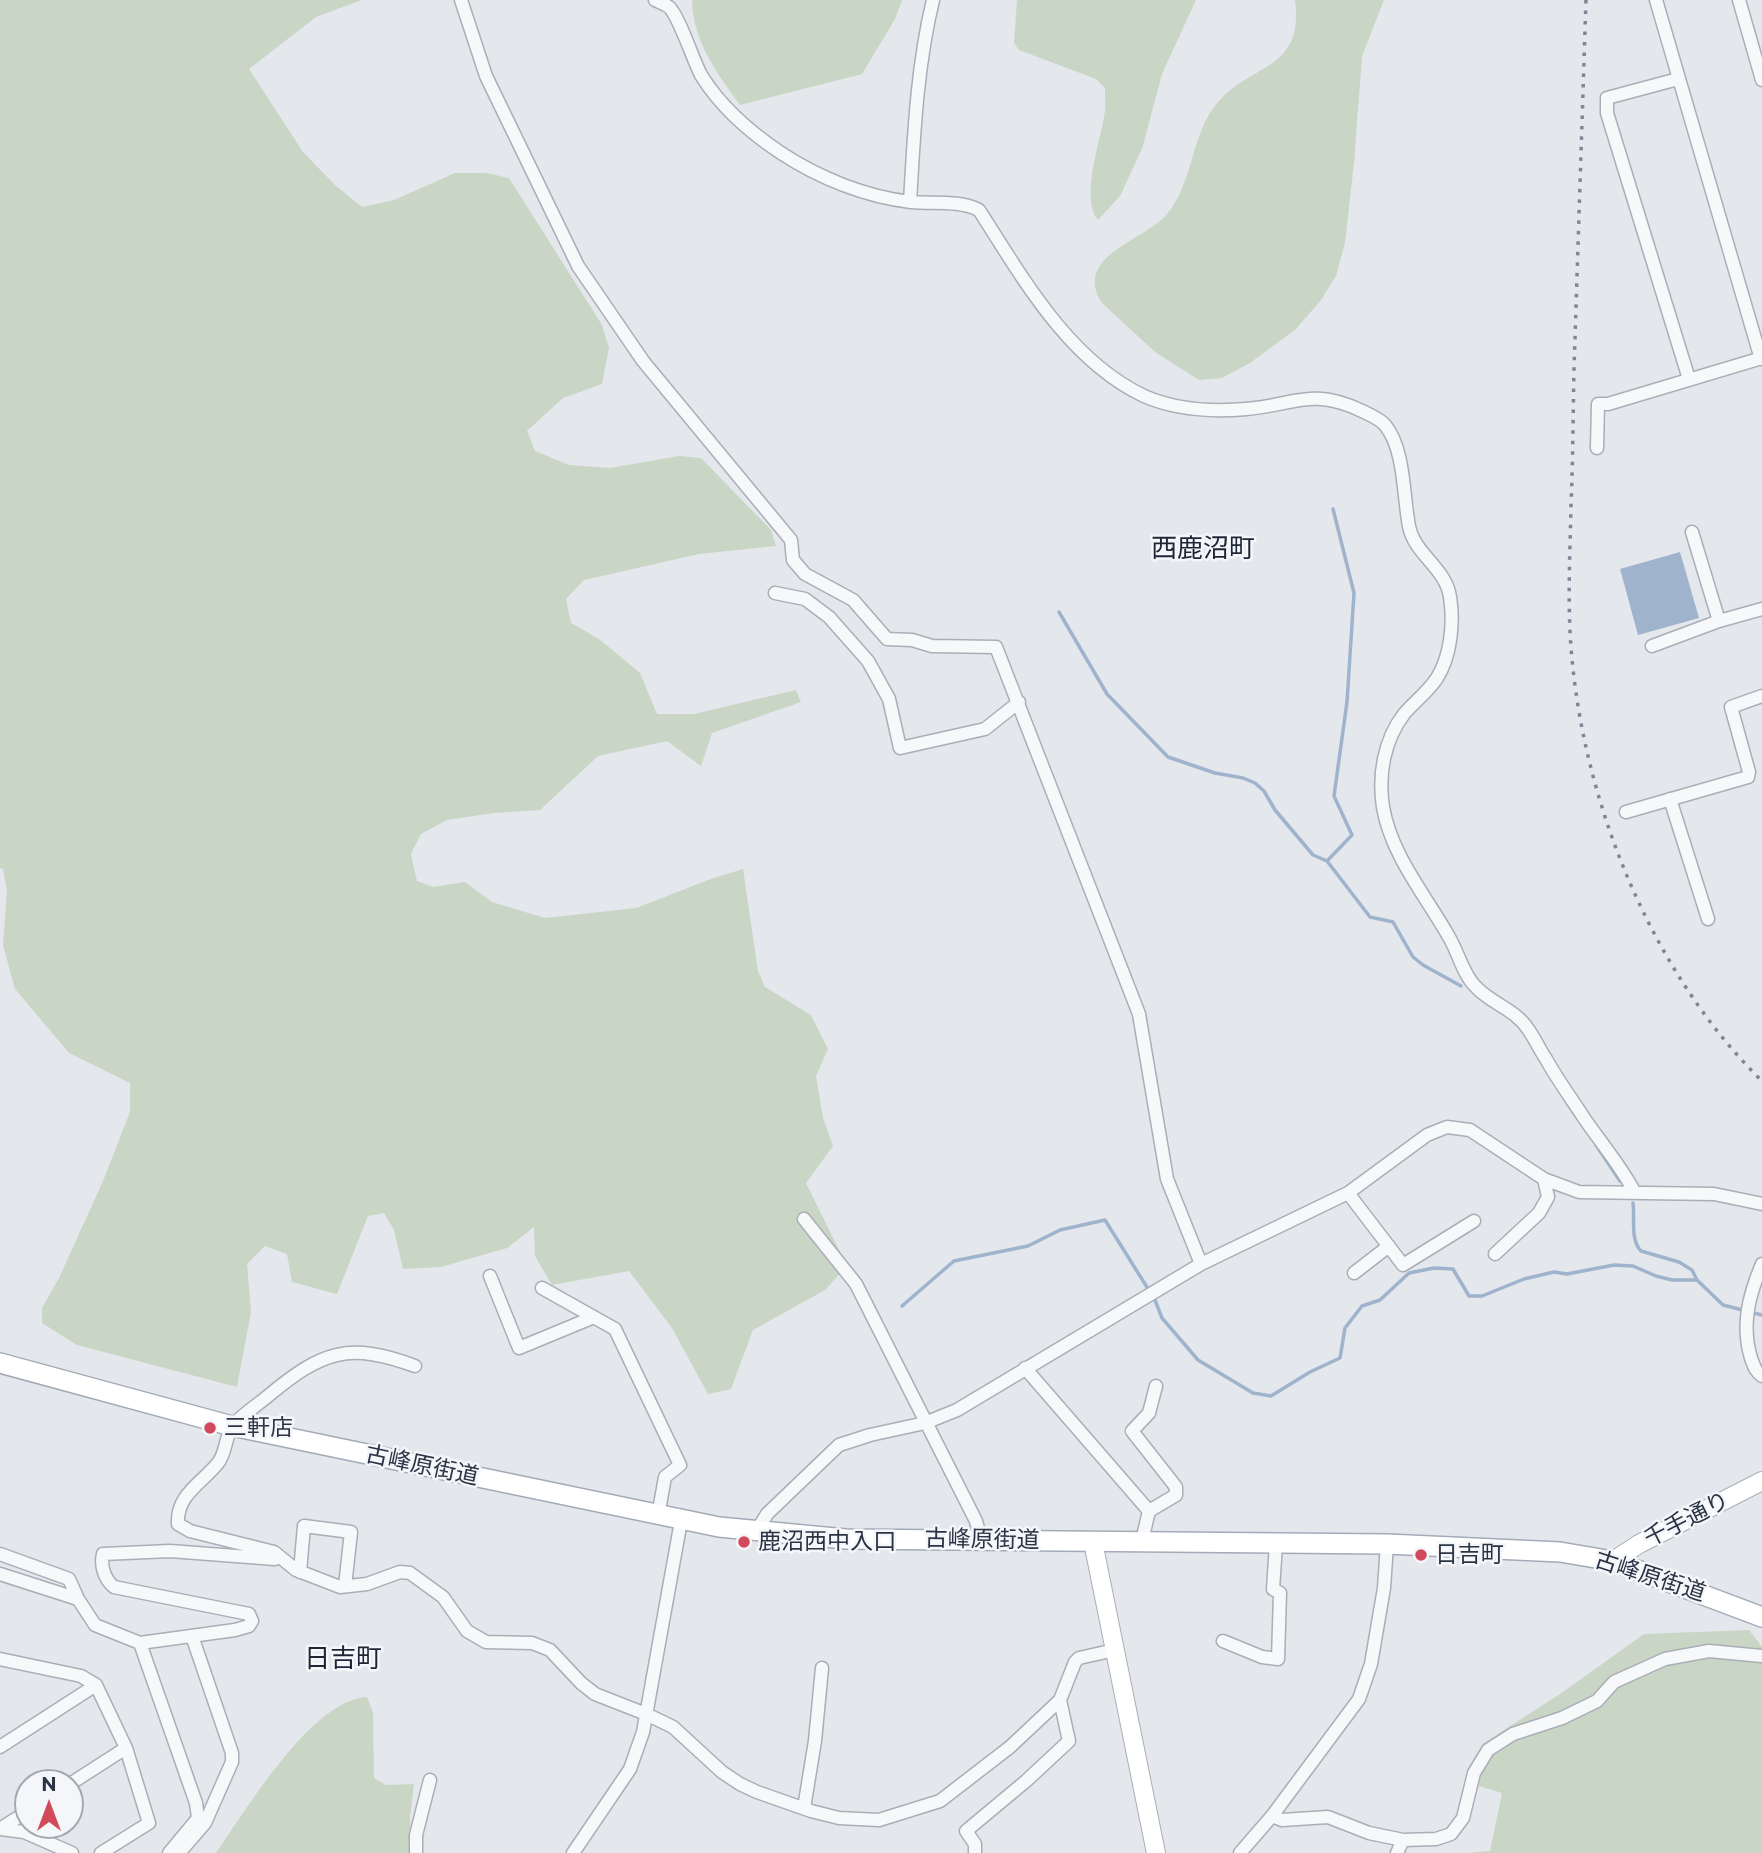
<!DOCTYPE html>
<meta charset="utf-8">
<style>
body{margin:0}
#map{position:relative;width:1762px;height:1853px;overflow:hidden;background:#e4e7ec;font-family:Montserrat,sans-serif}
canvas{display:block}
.north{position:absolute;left:14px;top:1769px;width:70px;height:70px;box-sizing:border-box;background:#f4f6f9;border:2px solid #a4a8b1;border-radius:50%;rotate:0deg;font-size:19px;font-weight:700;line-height:28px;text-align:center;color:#2b3445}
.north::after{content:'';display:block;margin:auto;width:24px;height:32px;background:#d1495b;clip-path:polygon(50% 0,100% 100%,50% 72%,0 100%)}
</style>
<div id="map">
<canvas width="1762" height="1853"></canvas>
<div class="north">N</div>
</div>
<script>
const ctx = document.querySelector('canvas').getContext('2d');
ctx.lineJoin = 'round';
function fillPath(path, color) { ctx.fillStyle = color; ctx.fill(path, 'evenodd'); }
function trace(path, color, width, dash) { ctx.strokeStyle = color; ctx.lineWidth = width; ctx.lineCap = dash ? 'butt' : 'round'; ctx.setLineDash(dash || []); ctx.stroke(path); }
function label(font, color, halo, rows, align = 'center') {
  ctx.font = font + ' Montserrat,"Noto Sans JP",sans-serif'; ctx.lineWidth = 5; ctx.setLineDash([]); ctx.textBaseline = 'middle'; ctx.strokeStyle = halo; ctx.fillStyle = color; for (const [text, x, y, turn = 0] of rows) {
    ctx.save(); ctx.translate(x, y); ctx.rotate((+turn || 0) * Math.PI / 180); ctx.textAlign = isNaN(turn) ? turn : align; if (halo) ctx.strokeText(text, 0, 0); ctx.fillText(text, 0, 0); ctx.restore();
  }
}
const green = new Path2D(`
 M 0,0 L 362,0 L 316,17 L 249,69 L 303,152 L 335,185 L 362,207 L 394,200 L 455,173 L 486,173 L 509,178 L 602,325 L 609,348 L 602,384 L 563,398 L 527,431 L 535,451 L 569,465 L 610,468 L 679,456 L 701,458 L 771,530 L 776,546 L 699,554 L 584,580 L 566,599 L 571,623 L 599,639 L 640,673 L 657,714 L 694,714 L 796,690 L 801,702 L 712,733 L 701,766 L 667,741 L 598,756 L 540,810 L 494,813 L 447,820 L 421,834 L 411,854 L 417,881 L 433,887 L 465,882 L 492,902 L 545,918 L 636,908 L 711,879 L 743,869 L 758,971 L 765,987 L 811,1015 L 828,1049 L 816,1076 L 823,1118 L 833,1146 L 806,1183 L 847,1266 L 825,1290 L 753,1330 L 731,1389 L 708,1394 L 672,1328 L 629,1271 L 552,1285 L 535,1256 L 534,1227 L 507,1248 L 441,1267 L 403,1269 L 394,1230 L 384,1213 L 368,1216 L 337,1294 L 292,1282 L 287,1254 L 265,1246 L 247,1264 L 251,1312 L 237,1387 L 77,1345 L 42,1323 L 42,1308 L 59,1278 L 103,1181 L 130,1112 L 130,1083 L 69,1053 L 15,989 L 3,945 L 7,891 L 3,869 L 0,868 Z
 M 692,0 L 902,0 L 895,19 L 862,74 L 740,105 C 716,72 693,41 692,0 Z
 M 1017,0 L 1196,0 L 1162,74 L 1142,149 L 1120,196 L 1098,220 C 1080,200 1100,141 1104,117 C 1106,107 1105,98 1105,88 L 1096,79 L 1019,50 L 1014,43 Z
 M 1295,0 L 1384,0 L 1362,56 L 1354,163 L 1345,243 L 1336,276 L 1321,300 L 1296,329 L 1250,363 L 1222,378 L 1199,380 L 1155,352 L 1102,303 C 1072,255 1146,241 1168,213 C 1194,180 1191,133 1218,102 C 1253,62 1304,71 1295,0 Z
 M 1749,1630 L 1762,1647 L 1762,1853 L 1466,1853 L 1490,1851 L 1502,1793 L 1479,1786 L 1482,1744 L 1560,1694 L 1644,1634 Z
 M 367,1697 L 373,1713 L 374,1778 L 386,1785 L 414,1784 L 410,1817 L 411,1853 L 216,1853 C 247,1809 311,1700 367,1697 Z`);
const water = new Path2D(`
 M 1680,552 L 1699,618 L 1638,635 L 1620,569 Z`);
const stream = new Path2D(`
 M 1059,612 L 1107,694 L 1168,757 L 1215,773 L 1243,778 L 1255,783 L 1264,791 L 1275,810 L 1313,855 L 1327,861 L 1370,917 L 1393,922 L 1413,957 L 1423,965 L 1461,986
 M 1327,861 L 1352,835 L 1334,796 L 1347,702 L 1354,593 L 1333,509
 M 1596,1145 L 1620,1181
 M 1633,1203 C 1635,1218 1630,1240 1641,1251 L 1679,1262 L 1692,1270 L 1697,1280 L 1723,1305 L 1762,1315
 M 902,1306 L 954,1261 L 1028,1246 L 1060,1230 L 1105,1220 L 1155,1300 L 1162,1318 L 1198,1360 L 1253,1393 L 1271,1396 L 1310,1372 L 1340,1358 L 1345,1328 L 1362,1306 L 1380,1300 L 1409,1273 L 1434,1268 L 1453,1269 L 1469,1296 L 1482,1296 L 1524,1279 L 1554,1272 L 1567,1274 L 1614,1265 L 1633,1266 L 1656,1276 L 1672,1280 L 1697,1280`);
const street = new Path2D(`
 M 461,0 L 486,76 L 578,266 L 643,361 L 791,540 L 793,560 L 805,574 L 853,600 L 887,639 L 912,640 L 932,646 L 996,647 L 1139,1014 L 1167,1179 L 1201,1264
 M 655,0 C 659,2 665,4 669,7 C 679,16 693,60 701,75 C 720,106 751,133 781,153 C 819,178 866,197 911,202 C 934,204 959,200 979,210 C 1022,277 1068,360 1144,396 C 1176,410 1211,412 1246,409 C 1294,405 1312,387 1362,411 C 1370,415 1379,418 1385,425 C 1405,449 1403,496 1409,526 C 1414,554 1446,568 1450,597 C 1454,622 1451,656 1437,678 C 1428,692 1414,702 1404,714 C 1384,740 1378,775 1383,807 C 1391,855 1426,896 1449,937 C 1458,952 1463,974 1475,986 C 1491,1004 1514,1008 1528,1029 C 1535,1039 1540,1050 1546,1059 C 1557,1079 1571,1098 1584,1118 C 1601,1143 1621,1166 1635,1193
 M 1656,0 L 1761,359
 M 1739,0 L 1762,80
 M 1678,79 L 1607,98 L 1607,113 L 1689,379
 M 910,202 C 914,134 917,66 933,0
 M 1597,448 L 1598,404 L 1608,404 L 1762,358
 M 1692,532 L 1719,621
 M 775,593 L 805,599 L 829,617 L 868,661 L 889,699 L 900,748 L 985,729 L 1019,702
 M 1652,646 L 1719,621 L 1762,609
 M 1670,799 L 1708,919
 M 1626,812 L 1748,777 L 1749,772 L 1731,707 L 1762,696
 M 1348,1193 L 1403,1265 L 1474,1221
 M 804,1219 L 856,1284 L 976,1521 L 981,1540
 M 1495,1254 L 1539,1213 L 1548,1197 L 1544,1179
 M 1762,1264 C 1749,1295 1741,1325 1751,1358 C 1754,1366 1755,1371 1762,1376
 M 1354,1273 L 1389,1246
 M 490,1276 L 519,1348 L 594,1317
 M 542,1288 L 615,1329 L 680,1465 L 665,1477 L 658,1516
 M 415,1366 C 348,1341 321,1352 268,1396 C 257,1405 244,1414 234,1424 C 225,1434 227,1452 218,1463 C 202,1483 176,1495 178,1524 L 190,1531 L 274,1552 L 296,1570 L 340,1587 L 367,1584 L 400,1572 L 410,1573 L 443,1597 L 467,1631 L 486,1642 L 532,1643 L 550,1650 L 581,1683 L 595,1694 L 646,1714 L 673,1727 L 722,1772 L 740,1784 L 757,1792 L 811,1811 L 839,1818 L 879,1820 L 940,1801 L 1010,1747 L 1060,1700 L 1075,1662 L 1079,1658 L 1115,1650
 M 1025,1368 L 1149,1511 L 1144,1532 L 1144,1543
 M 1149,1511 L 1176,1495 L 1176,1487 L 1132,1431 L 1149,1413 L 1156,1386
 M 756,1532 L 767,1514 L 839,1445 L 870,1435 L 925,1423 L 957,1410 L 1201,1264 L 1348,1193 L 1427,1135 L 1447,1127 L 1470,1130 L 1544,1179 L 1579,1192 L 1714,1194 L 1762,1204
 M 0,1554 L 69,1579 L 78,1599 L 95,1625 L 140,1643 L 235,1630 L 249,1626 L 252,1621 L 249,1614 L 114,1587 C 105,1580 100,1566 103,1554 L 170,1551 L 275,1559
 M 300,1572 L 304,1526 L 351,1532 L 345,1586
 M 0,1574 L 78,1599
 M 1223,1641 L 1262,1657 L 1278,1659 L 1280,1593 L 1273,1589 L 1276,1544
 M 140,1643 L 196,1803 L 198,1818 L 169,1853
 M 0,1659 L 81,1676 L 96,1685 L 126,1748 L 149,1823 L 101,1853
 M 0,1747 L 96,1685
 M 70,1784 L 126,1748
 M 804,1808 L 815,1741 L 822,1668
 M 1272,1816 L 1282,1820 L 1328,1817 L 1369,1833 L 1403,1840 L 1436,1839 L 1451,1834 L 1463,1818 L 1474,1773 L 1488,1750 L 1513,1734 L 1562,1718 L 1597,1701 L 1614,1682 L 1665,1659 L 1709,1651 L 1762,1656
 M 0,1829 L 24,1832 L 72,1853
 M 0,1829 L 28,1811
 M 179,1853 L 205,1823 L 232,1762 L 232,1753 L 192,1636
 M 416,1853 L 416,1835 L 430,1780
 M 573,1853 L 630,1769 L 643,1732 L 681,1521
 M 975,1853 L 975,1844 L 966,1831 L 1026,1781 L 1069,1741 L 1060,1700
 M 1240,1853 L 1272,1816 L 1359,1699 L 1371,1664 L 1384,1588 L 1387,1544
 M 1397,1853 L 1403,1840`);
const secondary = new Path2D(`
 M 1093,1542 L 1156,1853
 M 1613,1561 L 1639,1544 L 1762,1481`);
const primary = new Path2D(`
 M 0,1363 L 232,1426 L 719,1527 L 846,1539 L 1387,1544 L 1560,1552 L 1613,1561 L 1762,1617`);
const rail = new Path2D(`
 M 1586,0 C 1582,123 1578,246 1574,369 C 1573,415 1573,460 1571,505 C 1570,556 1567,608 1572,659 C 1586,809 1653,974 1762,1081`);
const markers = [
 [210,1428,7,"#d1495b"],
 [744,1542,7,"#d1495b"],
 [1421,1555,7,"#d1495b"]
];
const poiNames = [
 ["三軒店",224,1428],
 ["鹿沼西中入口",758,1542],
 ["日吉町",1435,1555]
];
const streetNames = [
 ["古峰原街道",422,1466,12],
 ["千手通り",1687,1520,-27],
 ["古峰原街道",982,1540,1],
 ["古峰原街道",1650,1577,18]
];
const quarterNames = [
 ["西鹿沼町",1203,549],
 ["日吉町",343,1659]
];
fillPath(green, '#c9d6c5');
fillPath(water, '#9fb4cc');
trace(stream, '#9fb4cc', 3.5);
trace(street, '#a9aeb7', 15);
trace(secondary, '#a9aeb7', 20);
trace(primary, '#a3abb8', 22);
trace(street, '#f7f8fa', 12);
trace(secondary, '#fff', 18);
trace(primary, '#fff', 19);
trace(rail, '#7d8696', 3.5, [3.5, 7]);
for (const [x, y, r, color] of markers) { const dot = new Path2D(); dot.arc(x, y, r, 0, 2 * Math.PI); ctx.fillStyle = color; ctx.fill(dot); trace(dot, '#f4f6f9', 2.5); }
label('23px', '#2b3445', '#f4f6f9', poiNames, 'left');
label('23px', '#2b3445', '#f4f6f9', streetNames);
label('26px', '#1d2536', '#f4f6f9', quarterNames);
</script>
